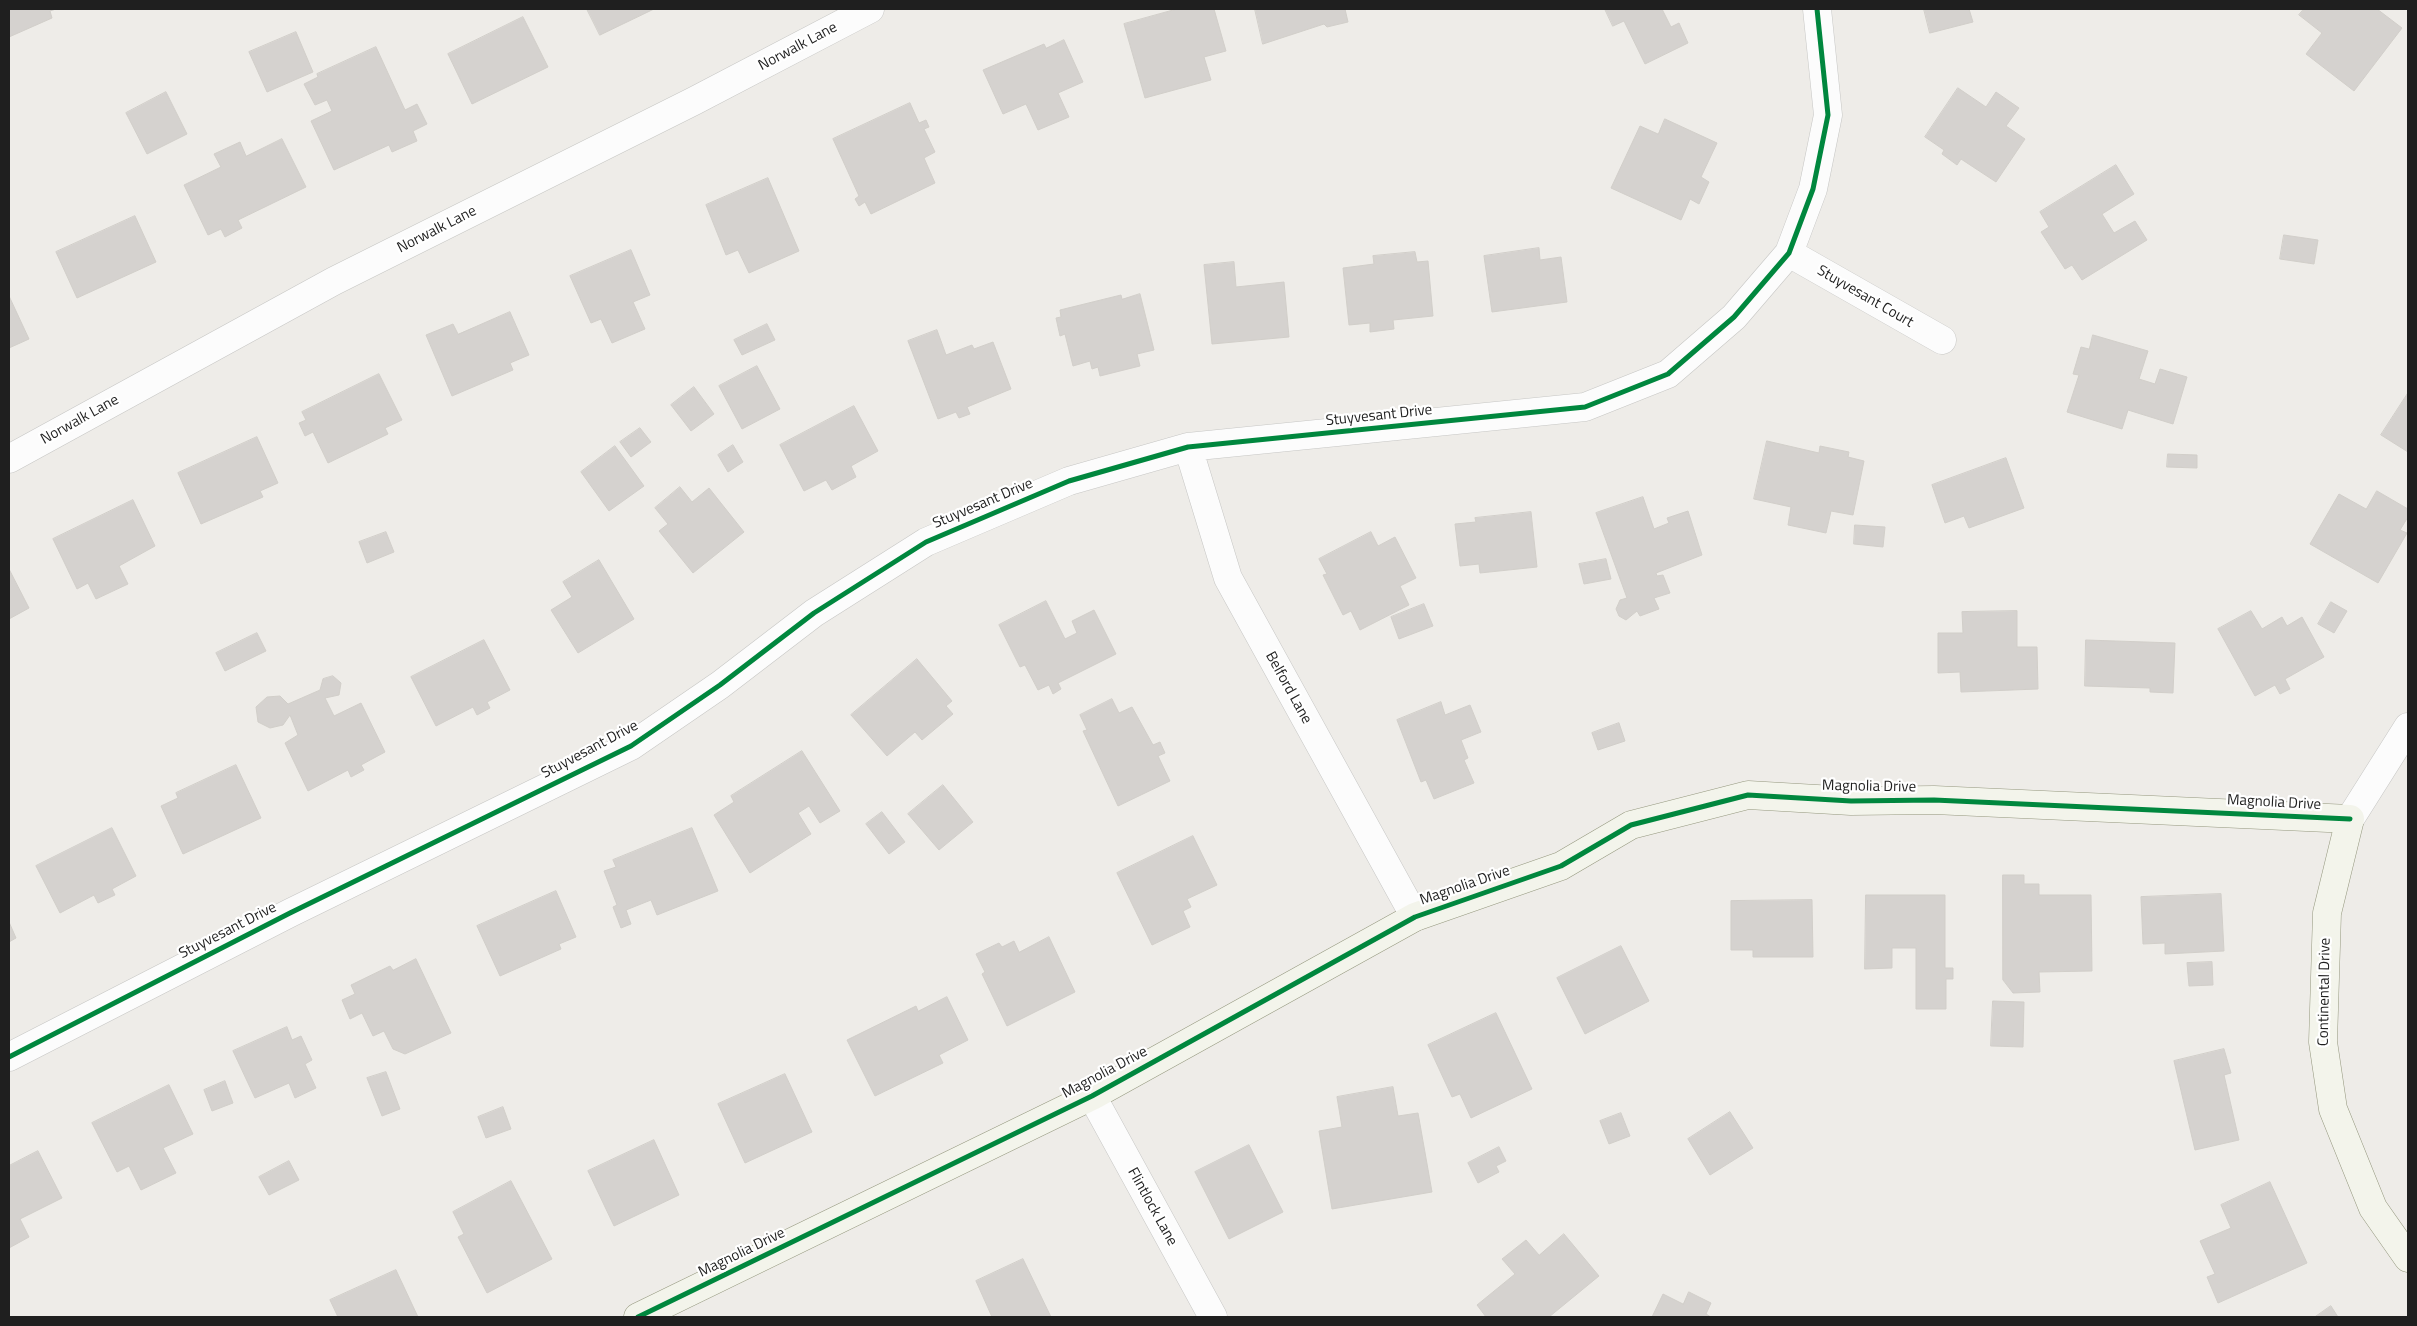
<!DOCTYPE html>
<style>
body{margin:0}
#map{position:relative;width:2417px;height:1326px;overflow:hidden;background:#eeece8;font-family:"Titillium Web",sans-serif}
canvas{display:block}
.frame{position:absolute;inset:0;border:10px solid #1f1f1f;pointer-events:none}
</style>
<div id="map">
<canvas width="2417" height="1326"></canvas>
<div class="frame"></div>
</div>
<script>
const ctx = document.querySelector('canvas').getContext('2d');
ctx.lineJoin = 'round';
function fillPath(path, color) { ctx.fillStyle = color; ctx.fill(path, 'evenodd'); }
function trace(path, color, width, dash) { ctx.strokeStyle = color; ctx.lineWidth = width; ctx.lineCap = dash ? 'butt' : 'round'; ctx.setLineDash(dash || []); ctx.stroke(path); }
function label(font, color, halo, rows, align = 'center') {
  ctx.font = font + ' "Titillium Web",sans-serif'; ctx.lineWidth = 4.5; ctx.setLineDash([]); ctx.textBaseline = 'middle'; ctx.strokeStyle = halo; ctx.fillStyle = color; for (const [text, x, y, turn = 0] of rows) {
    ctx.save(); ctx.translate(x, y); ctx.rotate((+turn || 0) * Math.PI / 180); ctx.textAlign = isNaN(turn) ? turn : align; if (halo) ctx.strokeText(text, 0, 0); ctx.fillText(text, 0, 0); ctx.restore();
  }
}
const building = new Path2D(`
 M 9,9 L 56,9 L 50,11 L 52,18 L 9,37 Z
 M 587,9 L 654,9 L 600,35 Z
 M 1177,9 L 1214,9 L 1226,51 L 1204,57 L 1211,80 L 1145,98 L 1124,24 Z
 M 1255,9 L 1345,9 L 1348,22 L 1327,27 L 1324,24 L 1263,44 Z
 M 1605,9 L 1662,9 L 1671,27 L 1679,23 L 1688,43 L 1645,64 L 1624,21 L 1613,26 Z
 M 1924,9 L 1969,9 L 1973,22 L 1930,33 Z
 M 2304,9 L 2377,9 L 2402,28 L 2354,91 L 2306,54 L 2322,33 L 2299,15 Z
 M 523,17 L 548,67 L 472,104 L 448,54 Z
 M 296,32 L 313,72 L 267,92 L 249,52 Z
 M 1064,40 L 1083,82 L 1058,93 L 1069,117 L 1038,130 L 1026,104 L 1003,114 L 983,70 L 1044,44 L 1046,48 Z
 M 376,47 L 405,110 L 417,104 L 427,124 L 413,131 L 417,141 L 392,152 L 389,145 L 334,170 L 311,121 L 332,111 L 327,100 L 315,105 L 304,84 L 318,77 L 317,74 Z
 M 1958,88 L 1986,107 L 1996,92 L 2019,108 L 2006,126 L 2025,139 L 1996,182 L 1961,159 L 1957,165 L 1942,154 L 1944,150 L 1925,137 Z
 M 166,92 L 187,134 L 147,154 L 126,113 Z
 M 910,103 L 919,123 L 926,120 L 929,127 L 924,129 L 935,152 L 924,158 L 935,183 L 871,214 L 865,202 L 859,206 L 855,199 L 859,196 L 833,139 Z
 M 1665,119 L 1717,143 L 1701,177 L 1709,182 L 1699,204 L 1690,199 L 1681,220 L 1611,188 L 1640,126 L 1658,134 Z
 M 282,139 L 306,187 L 238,220 L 242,228 L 225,237 L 221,229 L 208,235 L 184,185 L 221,167 L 214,154 L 240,142 L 246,156 Z
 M 2116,165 L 2134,194 L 2102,214 L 2114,233 L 2135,221 L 2147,240 L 2082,280 L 2072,265 L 2065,269 L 2041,232 L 2049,227 L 2040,212 Z
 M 768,178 L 799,251 L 749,273 L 738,250 L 726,255 L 706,205 Z
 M 135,216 L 156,262 L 77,298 L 56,252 Z
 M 2284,235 L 2318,240 L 2314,264 L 2280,259 Z
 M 1539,248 L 1540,260 L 1561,257 L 1567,302 L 1492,312 L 1484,256 Z
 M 631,250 L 650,295 L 633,302 L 645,329 L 612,343 L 601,319 L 591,323 L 570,276 Z
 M 1415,252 L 1417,262 L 1428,261 L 1433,316 L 1393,320 L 1394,329 L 1370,332 L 1370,323 L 1349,325 L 1343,268 L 1374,264 L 1373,256 Z
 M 1234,262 L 1236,287 L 1284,282 L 1289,337 L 1212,344 L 1204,265 Z
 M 1140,294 L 1154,350 L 1137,354 L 1140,366 L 1100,376 L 1098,367 L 1092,369 L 1090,361 L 1073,366 L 1065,334 L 1060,336 L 1056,318 L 1061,317 L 1060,310 L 1121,295 L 1122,299 Z
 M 9,296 L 29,339 L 9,348 Z
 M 510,312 L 529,355 L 510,363 L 513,370 L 452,396 L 426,335 L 453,324 L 458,334 Z
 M 767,324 L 775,340 L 742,355 L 734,340 Z
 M 937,330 L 946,355 L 972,345 L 974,349 L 993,342 L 1011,389 L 967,407 L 970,414 L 959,418 L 956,412 L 938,419 L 908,341 Z
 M 2093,335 L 2148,351 L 2139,379 L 2155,384 L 2160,369 L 2187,377 L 2173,424 L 2128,410 L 2122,429 L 2067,412 L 2079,375 L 2073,374 L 2081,347 L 2089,349 Z
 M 757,366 L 780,409 L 742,429 L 719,386 Z
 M 379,374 L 402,420 L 385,428 L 388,434 L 328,463 L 313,432 L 305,436 L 299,423 L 306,420 L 302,412 Z
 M 694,387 L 714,414 L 691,431 L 671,405 Z
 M 2408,393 L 2408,452 L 2381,435 Z
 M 854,406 L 878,451 L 851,466 L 856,477 L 832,490 L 826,480 L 804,491 L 780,445 Z
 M 640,428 L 651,442 L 631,457 L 620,442 Z
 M 257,437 L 278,483 L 260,491 L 263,497 L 201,524 L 178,473 Z
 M 1767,441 L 1819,453 L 1820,446 L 1849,452 L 1848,457 L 1864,461 L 1853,515 L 1831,511 L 1826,533 L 1788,525 L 1791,507 L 1754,499 Z
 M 733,445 L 743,462 L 728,472 L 718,455 Z
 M 615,446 L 644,486 L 609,511 L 581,472 Z
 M 2168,454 L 2197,455 L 2197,468 L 2167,467 Z
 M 2006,458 L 2024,508 L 1969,528 L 1964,516 L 1945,523 L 1932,485 Z
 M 680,487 L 692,502 L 709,488 L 744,532 L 693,573 L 659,531 L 668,524 L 655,508 Z
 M 2377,491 L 2408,509 L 2408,517 L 2400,530 L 2407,533 L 2378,583 L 2310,544 L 2339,494 L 2366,509 Z
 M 1643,497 L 1654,529 L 1669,523 L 1667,518 L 1688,511 L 1702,555 L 1656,573 L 1657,576 L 1663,575 L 1670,593 L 1654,598 L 1659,609 L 1640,616 L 1637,611 L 1626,620 L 1619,616 L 1616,609 L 1620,600 L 1627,598 L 1596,513 Z
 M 133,500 L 155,546 L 119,566 L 128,584 L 96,599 L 88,583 L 77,589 L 53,539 Z
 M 1531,512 L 1537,567 L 1480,573 L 1479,564 L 1460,566 L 1455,524 L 1476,522 L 1475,518 Z
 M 1855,525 L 1885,527 L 1883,547 L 1854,544 Z
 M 386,532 L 394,552 L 367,563 L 359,542 Z
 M 1371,532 L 1378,546 L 1395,537 L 1416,578 L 1400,586 L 1409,605 L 1360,630 L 1351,611 L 1343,615 L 1323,575 L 1327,574 L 1319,559 Z
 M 1606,559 L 1611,579 L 1584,584 L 1579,564 Z
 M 599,560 L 634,619 L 578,653 L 551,610 L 572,597 L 563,582 Z
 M 9,569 L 29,608 L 9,619 Z
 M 1046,601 L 1065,639 L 1077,633 L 1072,621 L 1094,610 L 1116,654 L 1058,683 L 1061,689 L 1053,694 L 1049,685 L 1038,690 L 1025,665 L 1020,667 L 999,625 Z
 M 2331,602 L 2347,611 L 2334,633 L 2318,624 Z
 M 1424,604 L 1433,626 L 1399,639 L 1391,617 Z
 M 2017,611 L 2017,647 L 2037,647 L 2038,689 L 1961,692 L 1960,672 L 1938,673 L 1938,633 L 1963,633 L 1962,612 Z
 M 2251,611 L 2262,629 L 2282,617 L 2287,626 L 2302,617 L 2324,657 L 2285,679 L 2290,689 L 2280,694 L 2275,685 L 2255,696 L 2218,629 Z
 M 257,633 L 266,651 L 225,671 L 216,653 Z
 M 484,640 L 510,690 L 487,702 L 490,708 L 477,715 L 473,707 L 436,726 L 411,677 Z
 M 2086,640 L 2175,643 L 2173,693 L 2150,692 L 2150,688 L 2085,686 Z
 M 917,659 L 952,701 L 946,706 L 953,714 L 922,740 L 915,732 L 887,756 L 851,715 Z
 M 333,676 L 341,683 L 339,695 L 325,698 L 334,716 L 361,703 L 385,752 L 361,765 L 364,770 L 351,777 L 348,770 L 308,791 L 285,743 L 298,735 L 290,715 L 283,725 L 270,728 L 258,722 L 256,707 L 267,697 L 280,696 L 288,704 L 320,690 L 323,679 Z
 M 1112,699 L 1119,713 L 1132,707 L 1153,745 L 1160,742 L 1165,753 L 1158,756 L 1170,781 L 1118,806 L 1083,731 L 1087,730 L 1080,715 Z
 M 1441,702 L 1445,715 L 1470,705 L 1481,732 L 1461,740 L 1468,758 L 1464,760 L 1474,783 L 1434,799 L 1426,780 L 1421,782 L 1397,720 Z
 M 1619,723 L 1625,741 L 1598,750 L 1592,733 Z
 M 802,751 L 840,811 L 820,823 L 809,806 L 798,813 L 811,834 L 750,873 L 714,815 L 734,802 L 731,796 Z
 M 236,765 L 261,818 L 183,854 L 161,806 L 178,798 L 176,793 Z
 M 943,785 L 973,822 L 939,850 L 908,814 Z
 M 882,812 L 905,842 L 889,854 L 866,824 Z
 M 112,828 L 136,876 L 112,889 L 115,895 L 98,903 L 94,895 L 60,913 L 36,866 Z
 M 692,828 L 718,891 L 657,915 L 651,900 L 626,910 L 631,924 L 621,928 L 613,907 L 617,905 L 604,871 L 616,867 L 613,860 Z
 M 1193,836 L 1217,885 L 1187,899 L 1191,907 L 1183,911 L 1190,927 L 1152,945 L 1117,873 Z
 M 2003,875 L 2024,875 L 2024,884 L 2039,884 L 2039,895 L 2091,895 L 2092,971 L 2039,972 L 2040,992 L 2013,993 L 2003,980 Z
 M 556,891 L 576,937 L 559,944 L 561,949 L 500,976 L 477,926 Z
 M 2221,894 L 2224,951 L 2165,954 L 2165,943 L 2143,944 L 2141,897 Z
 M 1866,895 L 1945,895 L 1945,968 L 1953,968 L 1953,979 L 1946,979 L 1946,1009 L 1916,1009 L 1916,948 L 1892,948 L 1892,968 L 1865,969 Z
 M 1812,900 L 1813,957 L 1753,957 L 1753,950 L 1731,950 L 1731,901 Z
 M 9,922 L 16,938 L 9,942 Z
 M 1049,937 L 1075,992 L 1007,1026 L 982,974 L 985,972 L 976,954 L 999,943 L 1002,947 L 1014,941 L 1019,952 Z
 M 1621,946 L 1649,1001 L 1585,1034 L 1557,978 Z
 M 416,959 L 451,1033 L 405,1054 L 393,1049 L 384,1031 L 373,1036 L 362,1013 L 350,1019 L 342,1000 L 355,994 L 351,985 L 390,966 L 393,970 Z
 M 2212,962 L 2213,985 L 2189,986 L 2187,963 Z
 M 947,997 L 968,1040 L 939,1055 L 943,1063 L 875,1096 L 847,1040 L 916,1006 L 918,1011 Z
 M 1993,1001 L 2024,1002 L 2023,1047 L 1991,1046 Z
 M 1496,1013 L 1532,1089 L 1471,1118 L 1460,1094 L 1452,1097 L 1428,1045 Z
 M 287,1027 L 292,1040 L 301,1036 L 312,1060 L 305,1064 L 316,1088 L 295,1098 L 289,1083 L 255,1098 L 233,1051 Z
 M 2224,1049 L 2231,1073 L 2224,1075 L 2239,1140 L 2195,1150 L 2174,1061 Z
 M 386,1072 L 400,1109 L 382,1116 L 367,1078 Z
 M 785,1074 L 812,1132 L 745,1163 L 718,1104 Z
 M 225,1081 L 233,1103 L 212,1111 L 204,1090 Z
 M 169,1085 L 193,1134 L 163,1148 L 176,1173 L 141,1190 L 129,1166 L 117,1172 L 92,1123 Z
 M 1393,1087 L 1398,1116 L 1418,1113 L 1432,1192 L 1332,1209 L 1319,1131 L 1342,1127 L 1337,1097 Z
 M 503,1107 L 511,1129 L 486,1138 L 478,1117 Z
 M 1730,1112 L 1753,1148 L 1710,1175 L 1688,1139 Z
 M 1621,1113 L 1630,1136 L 1609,1144 L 1600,1121 Z
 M 654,1140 L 679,1195 L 614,1226 L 588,1171 Z
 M 1249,1145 L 1283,1212 L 1229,1239 L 1195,1172 Z
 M 1499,1147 L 1506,1161 L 1496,1166 L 1499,1172 L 1478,1183 L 1468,1163 Z
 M 38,1151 L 62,1198 L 20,1219 L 29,1237 L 9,1248 L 9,1166 Z
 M 289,1161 L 299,1180 L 269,1195 L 259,1177 Z
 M 511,1181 L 552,1259 L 487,1293 L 458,1237 L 464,1234 L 453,1212 Z
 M 2270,1182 L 2307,1263 L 2218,1303 L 2207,1277 L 2215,1274 L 2200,1241 L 2231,1228 L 2221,1205 Z
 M 1564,1234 L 1599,1276 L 1549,1317 L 1486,1317 L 1477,1305 L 1515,1274 L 1502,1259 L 1526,1240 L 1539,1255 Z
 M 1023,1259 L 1051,1317 L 992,1317 L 976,1281 Z
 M 396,1270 L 418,1317 L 338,1317 L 330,1300 Z
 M 1689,1292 L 1711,1303 L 1706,1314 L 1711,1317 L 1652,1317 L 1663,1294 L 1683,1304 Z
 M 2331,1306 L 2338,1317 L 2315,1317 Z`);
const street = new Path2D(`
 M 1789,253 L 1942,340
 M 1188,447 L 1228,578 L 1415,917
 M 9,459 L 334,281 L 694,101 L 870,9
 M 2350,819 L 2408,727
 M 9,1057 L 290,913 L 631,746 L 720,685 L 814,613 L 926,542 L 1069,481 L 1188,447 L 1585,407 L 1668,374 L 1734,317 L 1789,253 L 1813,189 L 1828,115 L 1817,9
 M 1092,1096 L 1213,1317`);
const secondary = new Path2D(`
 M 638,1317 L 1092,1096 L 1415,917 L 1561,866 L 1631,825 L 1748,795 L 1851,801 L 1934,800 L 2350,819 L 2327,913 L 2323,1042 L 2333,1109 L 2373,1208 L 2408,1258`);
const cycleway = new Path2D(`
 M 9,1057 L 290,913 L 631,746 L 720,685 L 814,613 L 926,542 L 1069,481 L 1188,447 L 1585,407 L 1668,374 L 1734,317 L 1789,253 L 1813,189 L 1828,115 L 1817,9
 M 638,1317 L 1092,1096 L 1415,917 L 1561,866 L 1631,825 L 1748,795 L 1851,801 L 1934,800 L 2350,819`);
const streetNames = [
 ["Norwalk Lane",798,47,-28],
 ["Norwalk Lane",437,230,-27],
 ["Stuyvesant Court",1865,297,30],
 ["Stuyvesant Drive",1379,416,-6],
 ["Norwalk Lane",80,420,-29],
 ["Stuyvesant Drive",983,504,-23],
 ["Belford Lane",1288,688,61],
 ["Stuyvesant Drive",590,750,-28],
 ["Magnolia Drive",1869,787,1],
 ["Magnolia Drive",2274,803,3],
 ["Magnolia Drive",1465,886,-19],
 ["Stuyvesant Drive",228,931,-27],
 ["Continental Drive",2325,992,-89],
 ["Magnolia Drive",1105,1073,-28],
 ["Flintlock Lane",1152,1207,61],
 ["Magnolia Drive",742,1253,-26]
];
fillPath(building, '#d5d2cf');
trace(building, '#d1cec9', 1);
trace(street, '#c6c6c4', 29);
trace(secondary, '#95987f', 29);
trace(street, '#fcfcfc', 28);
trace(secondary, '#f3f4eb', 28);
trace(cycleway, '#00873e', 5);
label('15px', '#1f1f1f', '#fff', streetNames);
</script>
